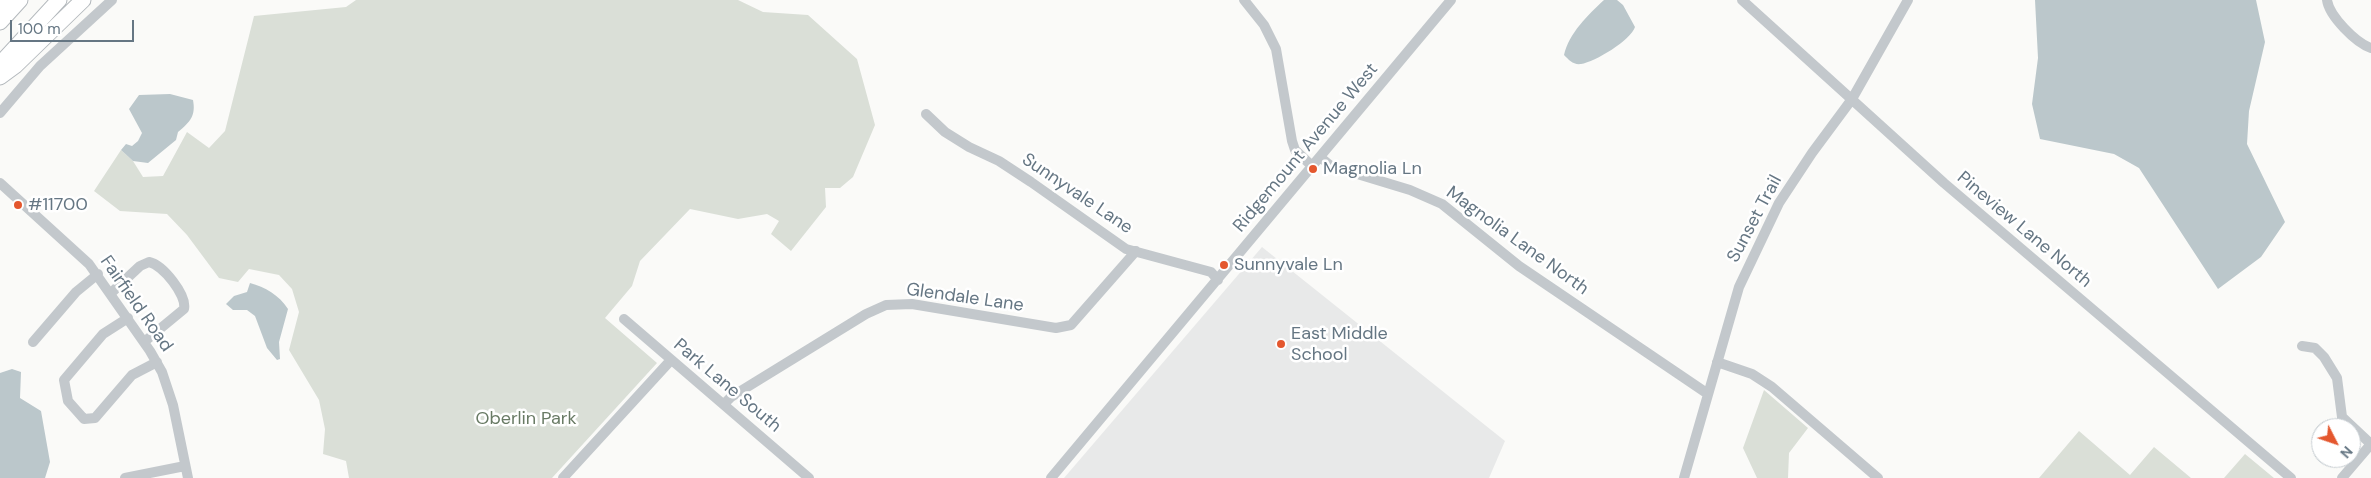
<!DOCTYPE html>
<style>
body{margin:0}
#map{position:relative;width:2371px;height:478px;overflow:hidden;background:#fafaf8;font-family:"DM Sans",sans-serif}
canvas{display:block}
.north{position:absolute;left:2311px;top:418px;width:50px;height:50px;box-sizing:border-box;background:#fff;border:1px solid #c1c8cd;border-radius:50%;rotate:131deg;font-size:14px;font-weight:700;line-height:20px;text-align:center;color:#657683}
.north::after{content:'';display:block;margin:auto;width:18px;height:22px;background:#e4572e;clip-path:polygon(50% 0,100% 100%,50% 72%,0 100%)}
.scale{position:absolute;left:10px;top:20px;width:124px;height:22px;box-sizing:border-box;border:2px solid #657683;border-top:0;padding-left:6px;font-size:15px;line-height:18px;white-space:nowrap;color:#657683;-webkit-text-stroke:4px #fff;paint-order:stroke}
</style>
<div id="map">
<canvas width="2371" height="478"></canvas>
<div class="north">N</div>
<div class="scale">100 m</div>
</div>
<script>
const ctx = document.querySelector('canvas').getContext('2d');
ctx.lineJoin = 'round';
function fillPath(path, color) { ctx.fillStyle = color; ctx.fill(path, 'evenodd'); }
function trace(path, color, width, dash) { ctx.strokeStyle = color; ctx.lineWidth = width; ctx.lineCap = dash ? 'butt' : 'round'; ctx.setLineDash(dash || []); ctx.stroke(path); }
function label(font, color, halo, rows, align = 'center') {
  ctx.font = font + ' "DM Sans",sans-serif'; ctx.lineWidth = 5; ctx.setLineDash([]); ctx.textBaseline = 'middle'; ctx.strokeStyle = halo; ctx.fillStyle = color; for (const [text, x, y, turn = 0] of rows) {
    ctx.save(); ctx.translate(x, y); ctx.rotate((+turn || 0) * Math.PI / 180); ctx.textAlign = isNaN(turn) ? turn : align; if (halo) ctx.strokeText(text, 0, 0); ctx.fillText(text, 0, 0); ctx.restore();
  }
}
const built = new Path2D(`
 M 1262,247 L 1505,441 L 1489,478 L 1064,478 Z`);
const green = new Path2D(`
 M 356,0 L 738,0 L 763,12 L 808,15 L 857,59 L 875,125 L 853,177 L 840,188 L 825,188 L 826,207 L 791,251 L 771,234 L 779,221 L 767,214 L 738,219 L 690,209 L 640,261 L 632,286 L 605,318 L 657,363 L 552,478 L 349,478 L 346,461 L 323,454 L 325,429 L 319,400 L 289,350 L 299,312 L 292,289 L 279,275 L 249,269 L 238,282 L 219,278 L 187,235 L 167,214 L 120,211 L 94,191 L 121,150 L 133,161 L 143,177 L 163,176 L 187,132 L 209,148 L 225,131 L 254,16 L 346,7 Z
 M 1764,390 L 1808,428 L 1789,453 L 1788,478 L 1757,478 L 1743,448 Z
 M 2079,431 L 2130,475 L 2154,447 L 2191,478 L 2039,478 Z
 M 2245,454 L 2274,478 L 2224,478 Z`);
const water = new Path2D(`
 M 1604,0 L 1617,0 L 1623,5 L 1635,27 C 1631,40 1595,62 1581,64 C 1573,65 1569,60 1564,55 C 1569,33 1588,15 1604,0 Z
 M 2035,0 L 2256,0 L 2265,42 L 2249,111 L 2247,144 L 2285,222 L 2261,257 L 2218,289 L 2139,168 L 2114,154 L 2040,139 L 2032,104 L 2038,58 Z
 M 170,94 L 193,100 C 196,116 190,122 178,132 L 176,140 L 148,163 L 133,161 L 121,150 L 126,144 L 132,146 L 138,141 L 142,133 L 129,109 L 139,95 Z
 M 250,283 C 265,287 279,295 288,309 L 279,342 L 280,359 L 277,360 L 267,348 L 255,316 L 247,310 L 233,310 L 226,304 L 234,296 L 247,292 Z
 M 12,369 L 21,372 L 20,398 L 41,411 L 50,462 L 45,478 L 0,478 L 0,373 Z`);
const minor = new Path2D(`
 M 1244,0 L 1264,25 L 1276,49 L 1292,141 L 1295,150 L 1312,166
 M 1742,0 L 1944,183 L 2291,478
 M 2327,0 C 2329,16 2356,43 2371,48
 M 0,113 L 40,66 L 112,0
 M 926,114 L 945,132 L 969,147 L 999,161 L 1031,182 L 1126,249 L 1211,272 L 1218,280
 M 1320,157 L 1331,166 L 1410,190 L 1442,204 L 1519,266 L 1708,394
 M 0,183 L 89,264 L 150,351 L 162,372 L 173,405 L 188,478
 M 111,293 L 140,266 L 149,262 C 163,265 187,295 184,309 L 144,342
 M 128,318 L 103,334 L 64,380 L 68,401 L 84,419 L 95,418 L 132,375 L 157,362
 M 624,319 L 809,478
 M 33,342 L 76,292 L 98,274
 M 2302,346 L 2315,348 L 2324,357 L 2337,378 L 2342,417 L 2371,444
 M 1717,362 L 1752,374 L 1772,387 L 1878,478
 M 724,404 L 731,397 L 866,314 L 886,305 L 912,304 L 1056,328 L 1071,325 L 1136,251
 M 125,478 L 185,466
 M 563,478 L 671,360
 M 1051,478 L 1451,0
 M 1684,478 L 1739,287 L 1779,203 L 1812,153 L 1852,99 L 1908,0
 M 2342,478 L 2371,444`);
const highway = new Path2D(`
 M 0,6 L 5,0
 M 0,22 L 20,0
 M 0,64 L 59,0
 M 0,77 L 15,66 L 83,0`);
const markers = [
 [1313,169,5,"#e4572e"],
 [18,205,5,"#e4572e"],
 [1224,265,5,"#e4572e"],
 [1281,344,5,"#e4572e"]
];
const streetNames = [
 ["Ridgemount Avenue West",1306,148,-50],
 ["Sunnyvale Lane",1077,194,34],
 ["Sunset Trail",1755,219,-62],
 ["Pineview Lane North",2024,230,40],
 ["Magnolia Lane North",1517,241,36],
 ["Glendale Lane",965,298,8],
 ["Fairfield Road",136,304,55],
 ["Park Lane South",727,386,40]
];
const poiNames = [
 ["Magnolia Ln",1323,169],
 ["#11700",28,205],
 ["Sunnyvale Ln",1234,265],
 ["East Middle",1291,334],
 ["School",1291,355]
];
const parkNames = [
 ["Oberlin Park",526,419]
];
fillPath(built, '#e8e9e9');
fillPath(green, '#dadfd7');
fillPath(water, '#bbc7cb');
trace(highway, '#b4b9bd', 17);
trace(minor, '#c3c8cc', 10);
trace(highway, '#fff', 15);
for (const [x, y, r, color] of markers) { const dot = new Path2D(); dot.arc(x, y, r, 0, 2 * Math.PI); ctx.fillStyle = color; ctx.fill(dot); trace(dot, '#fff', 2); }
label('18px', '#657683', '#fff', streetNames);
label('18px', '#657683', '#fff', poiNames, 'left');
label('18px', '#687a64', '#fff', parkNames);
</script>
